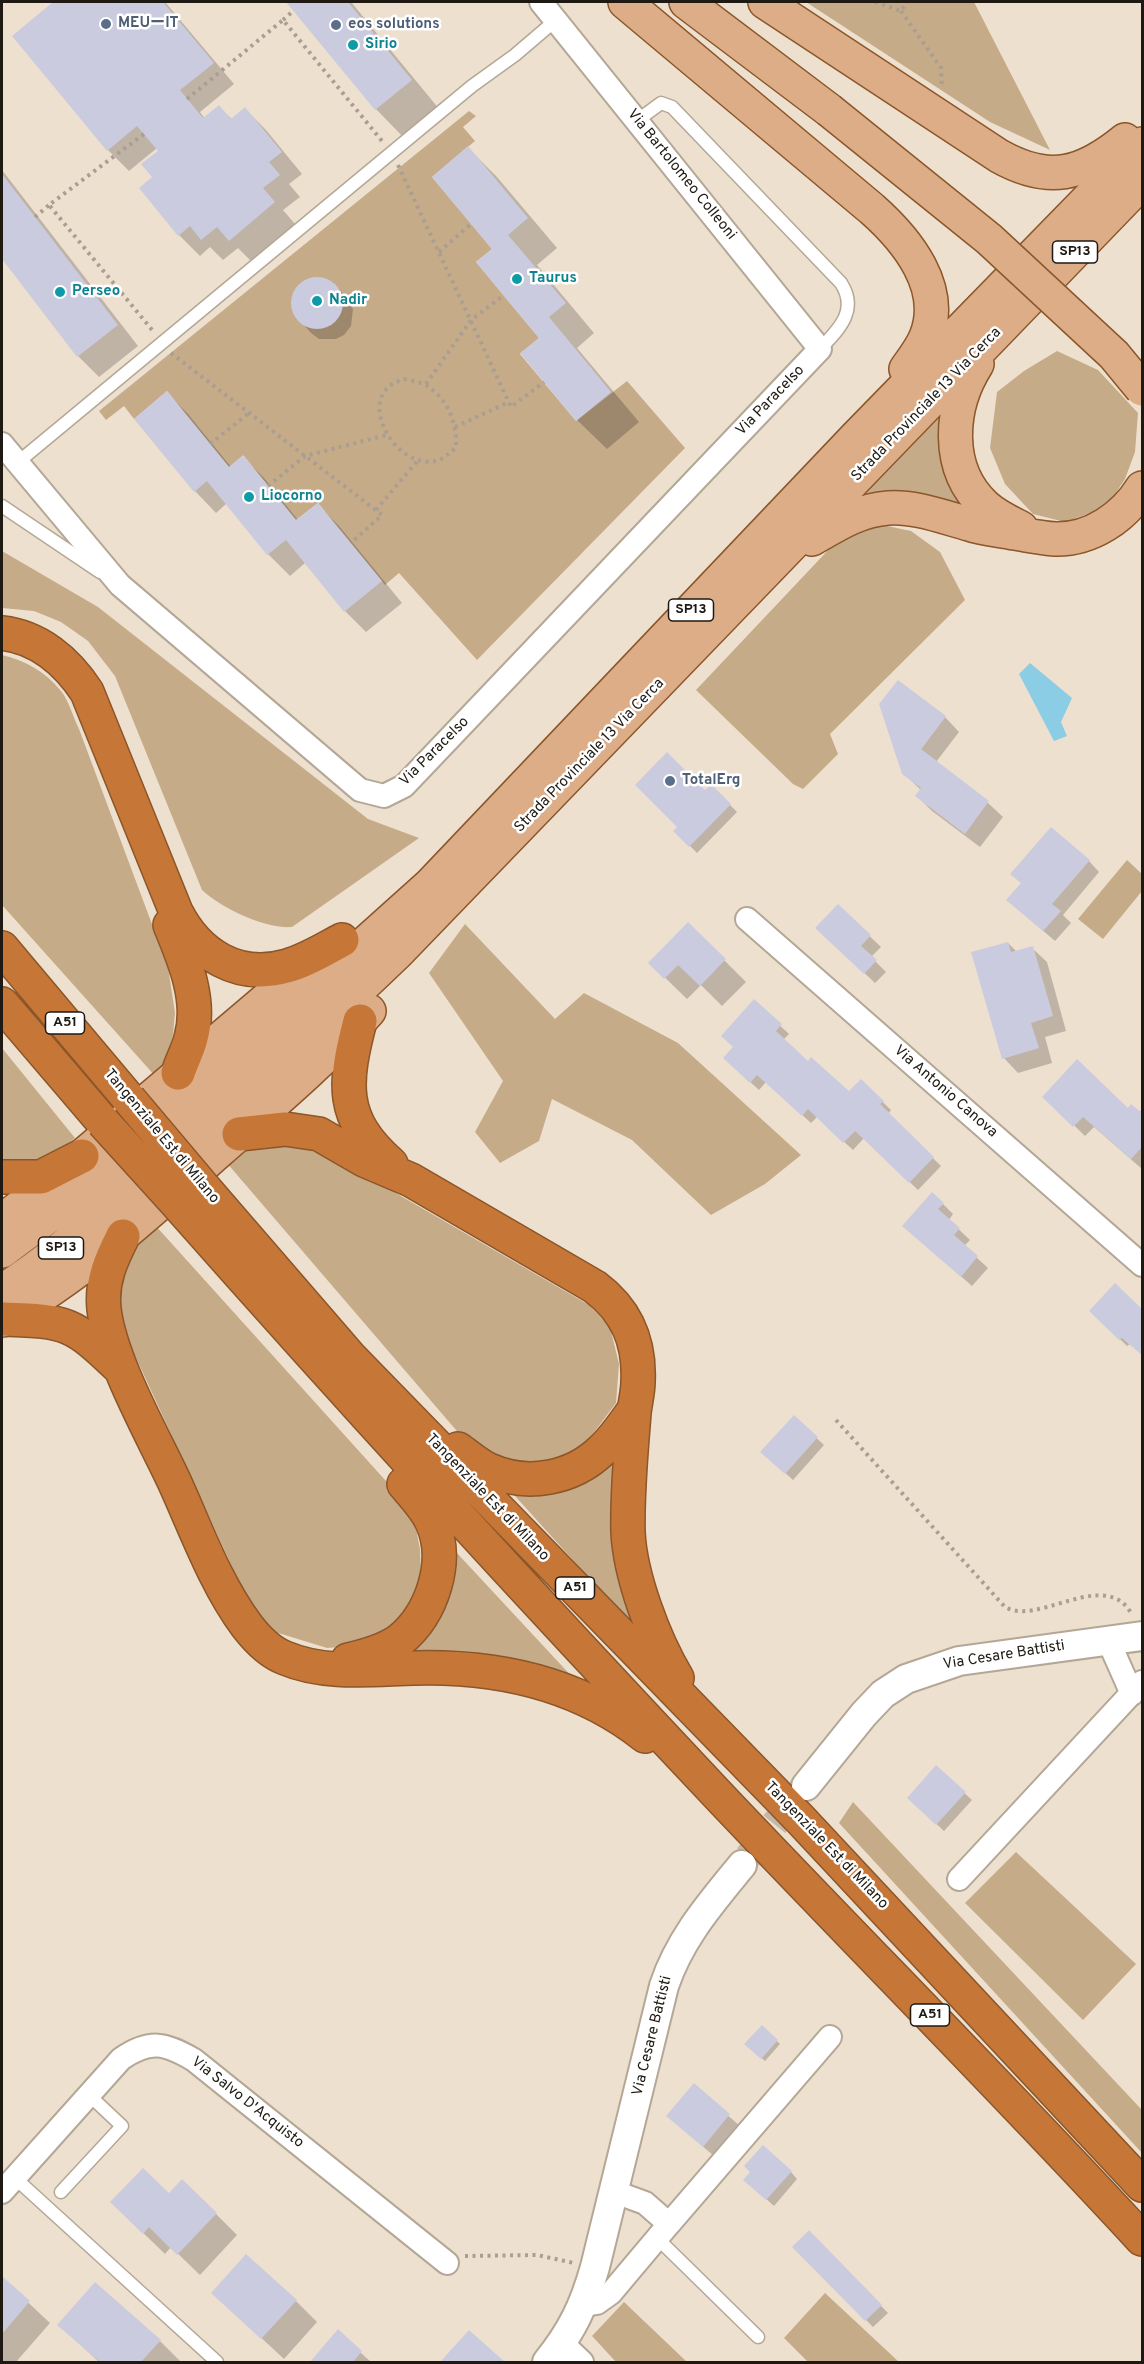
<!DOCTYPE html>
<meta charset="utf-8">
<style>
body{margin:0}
#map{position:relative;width:1144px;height:2364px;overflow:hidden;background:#eee0cf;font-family:Overpass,sans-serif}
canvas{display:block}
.frame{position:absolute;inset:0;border:3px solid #1e1a13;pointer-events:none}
</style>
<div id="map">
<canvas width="1144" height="2364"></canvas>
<div class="frame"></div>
</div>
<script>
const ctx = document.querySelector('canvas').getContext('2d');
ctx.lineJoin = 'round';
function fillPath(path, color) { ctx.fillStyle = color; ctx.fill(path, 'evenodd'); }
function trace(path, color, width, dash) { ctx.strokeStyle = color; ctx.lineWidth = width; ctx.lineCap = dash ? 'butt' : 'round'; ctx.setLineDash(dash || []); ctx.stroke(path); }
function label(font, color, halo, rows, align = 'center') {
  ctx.font = font + ' Overpass,"Noto Sans JP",sans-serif'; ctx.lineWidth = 5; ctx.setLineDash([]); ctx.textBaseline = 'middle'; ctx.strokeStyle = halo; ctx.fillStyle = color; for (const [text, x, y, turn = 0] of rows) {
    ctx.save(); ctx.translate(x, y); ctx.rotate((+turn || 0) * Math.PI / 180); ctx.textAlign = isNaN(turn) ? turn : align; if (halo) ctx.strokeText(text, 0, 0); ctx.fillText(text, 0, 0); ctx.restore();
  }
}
const green = new Path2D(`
 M 806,2 L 974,2 L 1050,150 L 990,122 Z
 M 469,111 L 476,116 L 463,127 L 475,141 L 432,177 L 492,249 L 476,262 L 539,338 L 520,354 L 576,421 L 627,381 L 685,448 L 477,660 L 399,573 L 385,585 L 318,503 L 296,520 L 244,456 L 229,467 L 167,391 L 134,419 L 124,406 L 106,420 L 99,411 Z
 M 1057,351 L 1098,370 L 1138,413 L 1135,452 L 1125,479 L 1113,497 L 1093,512 L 1065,522 L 1033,514 L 1005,484 L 990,448 L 997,392 L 1024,371 Z
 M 952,397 L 980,511 L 850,509 Z
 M 873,523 L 911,531 L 940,552 L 965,600 L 830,734 L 838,754 L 803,789 L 793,784 L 696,690 L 849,528 Z
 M 2,551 L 98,607 L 368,819 L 419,838 L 292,927 C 265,929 221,908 202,890 L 115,676 L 88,641 L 61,622 L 34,611 L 2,608 Z
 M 2,655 C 24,660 46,672 61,691 C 69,701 73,717 79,729 L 168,967 L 175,1013 L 173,1034 L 169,1049 L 156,1077 L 2,905 Z
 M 1127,860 L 1142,874 L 1142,891 L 1103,939 L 1078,919 Z
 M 465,924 L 555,1019 L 584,993 L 678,1043 L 801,1155 L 765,1184 L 711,1215 L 632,1140 L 552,1099 L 539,1141 L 500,1163 L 475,1132 L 503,1081 L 429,973 Z
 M 2,1048 L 75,1138 L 46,1162 L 2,1164 Z
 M 294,1144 L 325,1152 L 589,1305 L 610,1327 L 619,1364 L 616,1403 L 586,1443 L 563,1458 L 534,1469 L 502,1463 L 468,1444 L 226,1162 L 251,1148 Z
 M 155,1225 L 404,1501 L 415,1524 L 420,1549 L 421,1578 L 405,1612 L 386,1635 L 353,1646 L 327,1648 L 275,1632 L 251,1608 L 120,1323 L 114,1286 L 130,1249 Z
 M 616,1455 L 636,1614 L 628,1621 L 506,1486 Z
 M 456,1552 L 576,1681 L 402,1652 L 451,1578 Z
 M 853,1802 L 1142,2110 L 1142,2153 L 839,1823 Z
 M 1016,1852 L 1136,1964 L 1083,2020 L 965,1903 Z
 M 825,2293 L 899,2362 L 808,2362 L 784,2338 Z
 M 624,2302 L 687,2362 L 616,2362 L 592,2336 Z`);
const water = new Path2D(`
 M 1030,663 L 1072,698 L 1061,722 L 1067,736 L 1054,741 L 1019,674 Z`);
const shadow = new Path2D(`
 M 56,2 L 165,2 L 234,84 L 200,112 L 205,119 L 219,107 L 233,120 L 245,109 L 266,130 L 302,174 L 289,184 L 300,197 L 283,210 L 295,224 L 251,261 L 238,248 L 223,260 L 210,247 L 200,256 L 179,235 L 154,177 L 160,151 L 157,148 L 129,171 L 108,150 L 14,36 Z
 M 287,2 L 351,2 L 440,110 L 405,139 L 376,109 Z
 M 468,148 L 497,177 L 557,248 L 537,265 L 594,333 L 577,348 L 639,422 L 607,449 L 577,420 L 522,354 L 541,338 Z
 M 2,170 L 138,346 L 99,377 L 78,356 L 2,257 Z
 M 313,279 L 327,280 L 334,284 L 345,296 L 353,309 L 351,326 L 344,335 L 336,339 L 319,339 L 311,333 L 294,314 L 292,305 L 294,292 L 301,283 Z
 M 167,393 L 188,414 L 231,467 L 243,457 L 264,478 L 298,520 L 318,505 L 339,526 L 402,603 L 366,632 L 345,611 L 305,563 L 290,576 L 268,554 L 227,503 L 216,513 L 195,491 L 136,419 Z
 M 945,717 L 959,732 L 936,762 L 988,803 L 1003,817 L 980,847 L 932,811 L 917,796 L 921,790 L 903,773 Z
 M 711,786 L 737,812 L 697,853 L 675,831 Z
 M 1089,861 L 1099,872 L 1063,915 L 1071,923 L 1055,941 L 1019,910 L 1022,884 L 1012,874 Z
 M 838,906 L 881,947 L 871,957 L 886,972 L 875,983 L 817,928 Z
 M 688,924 L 746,982 L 722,1006 L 701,985 L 687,999 L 650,963 Z
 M 1008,943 L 1017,952 L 1032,948 L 1047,962 L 1066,1031 L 1045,1037 L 1052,1063 L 1018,1073 L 1004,1058 Z
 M 754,1001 L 789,1034 L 783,1040 L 808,1063 L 849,1093 L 861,1081 L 891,1110 L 888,1114 L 941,1166 L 918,1190 L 864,1138 L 853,1150 L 817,1117 L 811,1123 L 766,1082 L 759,1090 L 733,1066 L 735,1048 Z
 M 1044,1096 L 1139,1113 L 1142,1109 L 1142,1169 L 1094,1127 L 1085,1136 Z
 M 943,1204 L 953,1214 L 949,1220 L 970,1240 L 964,1246 L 988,1268 L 972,1286 L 904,1226 Z
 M 1091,1311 L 1130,1344 L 1127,1346 Z
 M 794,1417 L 824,1445 L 793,1480 L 769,1458 Z
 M 937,1768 L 972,1800 L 944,1831 L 916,1805 Z
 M 762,2027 L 780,2044 L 765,2061 L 746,2044 Z
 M 694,2086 L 740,2126 L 714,2156 L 679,2126 Z
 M 791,2172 L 797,2179 L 774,2206 L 752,2186 Z
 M 169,2195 L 216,2214 L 237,2235 L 200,2275 L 171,2247 L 165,2254 L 133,2223 Z
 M 809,2232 L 888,2313 L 873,2327 L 794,2247 Z
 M 2,2278 L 50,2323 L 16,2362 L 2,2362 Z
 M 213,2293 L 296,2301 L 317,2322 L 284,2359 Z
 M 59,2325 L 160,2341 L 181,2362 L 99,2362 Z
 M 338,2332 L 361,2353 L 371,2362 L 318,2362 L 317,2356 Z
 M 447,2356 L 495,2356 L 502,2362 L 453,2362 Z`);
const building = new Path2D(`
 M 53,2 L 163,2 L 214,63 L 180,90 L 203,118 L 219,105 L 231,119 L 245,107 L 282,152 L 269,162 L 280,175 L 263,188 L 275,202 L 229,241 L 217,227 L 201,240 L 190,226 L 178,236 L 139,188 L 152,177 L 141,164 L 158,151 L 137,126 L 107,151 L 12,36 Z
 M 286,2 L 348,2 L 412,80 L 375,110 Z
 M 468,146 L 528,218 L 508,235 L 566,303 L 549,317 L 611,392 L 576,421 L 520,353 L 539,338 L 476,262 L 492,249 L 432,177 Z
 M 2,174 L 118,325 L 77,357 L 2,259 Z
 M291 303a26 26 0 1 1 52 0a26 26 0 1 1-52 0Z
 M 167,391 L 229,467 L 243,455 L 296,520 L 318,503 L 382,581 L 344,612 L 286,540 L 267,555 L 207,481 L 194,492 L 134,419 Z
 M 898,680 L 946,716 L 921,749 L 989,801 L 965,834 L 915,796 L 921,788 L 902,774 L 879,704 Z
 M 667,752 L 705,790 L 711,784 L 731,804 L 689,847 L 673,831 L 677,827 L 635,785 Z
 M 1051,827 L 1090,860 L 1052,904 L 1061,911 L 1043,931 L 1006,900 L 1021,883 L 1010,874 Z
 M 838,904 L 871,935 L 861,946 L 877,960 L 864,974 L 815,928 Z
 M 688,922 L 726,959 L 700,986 L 678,965 L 664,979 L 648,963 Z
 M 1008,942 L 1011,952 L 1033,946 L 1053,1016 L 1031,1023 L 1039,1048 L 1002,1059 L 971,952 Z
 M 754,999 L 782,1024 L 776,1031 L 808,1061 L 811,1057 L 849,1091 L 861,1079 L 884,1101 L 880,1104 L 934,1157 L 909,1183 L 855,1131 L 843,1143 L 808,1109 L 802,1116 L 757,1075 L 750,1083 L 723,1058 L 733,1047 L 721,1036 Z
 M 1077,1059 L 1128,1108 L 1131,1104 L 1143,1114 L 1143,1146 L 1131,1159 L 1083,1117 L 1073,1127 L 1042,1097 Z
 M 932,1192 L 944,1203 L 938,1209 L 960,1228 L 954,1235 L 978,1256 L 961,1277 L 902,1226 Z
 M 1115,1283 L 1143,1310 L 1143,1356 L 1122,1338 L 1119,1340 L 1089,1311 Z
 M 794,1415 L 818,1437 L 785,1474 L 760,1452 Z
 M 936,1765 L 966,1792 L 936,1825 L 907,1798 Z
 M 762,2025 L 778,2040 L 761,2059 L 744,2044 Z
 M 694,2083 L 730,2114 L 703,2147 L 666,2116 Z
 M 763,2145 L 792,2171 L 766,2200 L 743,2180 L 750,2172 L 744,2166 Z
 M 143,2168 L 169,2193 L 182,2179 L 217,2213 L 177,2255 L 149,2227 L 143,2234 L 110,2202 Z
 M 809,2230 L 882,2305 L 865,2321 L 792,2247 Z
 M 246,2254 L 297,2300 L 261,2339 L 211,2293 Z
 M 2,2276 L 30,2301 L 2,2334 Z
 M 95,2282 L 161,2340 L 141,2362 L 100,2362 L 57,2325 Z
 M 338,2329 L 362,2351 L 353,2362 L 310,2362 Z
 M 469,2330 L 505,2362 L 440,2362 Z`);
const tertiaryTunnel = new Path2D(`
 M 748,1857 L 802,1790`);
const path = new Path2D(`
 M 875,2 L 901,11 L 907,2
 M 901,11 L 941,68 L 942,88
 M 283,20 L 293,11
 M 187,99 L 283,20 L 382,141
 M 144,134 L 49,205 L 153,331
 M 398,165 L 511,407 L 544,382
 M 35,217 L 49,205
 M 439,252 L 471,224
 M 171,353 L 382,515 L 351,543
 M 404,379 C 412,381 421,382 427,386 C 449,400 457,424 456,448 C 449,453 444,459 436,461 C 397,469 360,406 391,385 C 395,382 400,381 404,379 Z
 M 426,384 L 471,320 L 504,295
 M 455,427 L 509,402
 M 210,444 L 249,413
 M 268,486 L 305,456 L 387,435
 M 376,510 L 419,459
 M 836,1420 L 1005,1607 C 1009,1609 1014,1611 1019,1611 C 1052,1614 1108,1573 1131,1613
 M 465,2256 L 537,2255 L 574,2263`);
const service = new Path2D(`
 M 638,120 L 661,103 L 672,107 L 841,283 C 859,311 838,330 820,349
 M 17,463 L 472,86 L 515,55 L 556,20
 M 2,506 L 100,572
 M 15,2178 L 217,2362
 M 61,2192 L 122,2126 L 89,2095
 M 657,2238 L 758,2337`);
const minor = new Path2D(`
 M 2,444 L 120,585 L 360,790 L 384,796 L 404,786 L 820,349 L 541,2
 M 747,919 L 1142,1265
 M 1108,1640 L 1132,1694
 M 959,1879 L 1142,1682
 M 2,2192 L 121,2059 C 150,2039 165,2043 194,2060 L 447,2263
 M 669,2224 L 830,2037
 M 584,2305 L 597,2303 L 611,2293 L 669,2224 L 645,2203 L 615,2192
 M 562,2343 L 582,2362`);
const tertiary = new Path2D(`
 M 806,1786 L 864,1714 L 883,1694 L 906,1679 L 959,1661 L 1142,1636
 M 547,2362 C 572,2331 584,2306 595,2267 L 664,1986 C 680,1938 711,1903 742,1865`);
const primary = new Path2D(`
 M 625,2 L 872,209 C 907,240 946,288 926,337 C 921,349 913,359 906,369
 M 686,2 L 829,110
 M 765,2 L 999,156 C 1049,184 1082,175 1125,140
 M 977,364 C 949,408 945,469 985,506 C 996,516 1009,522 1021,528
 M 812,539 C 836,525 859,510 888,508 C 914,506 943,517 969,524 C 983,529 999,530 1014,533 C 1027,535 1041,538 1055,539 C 1091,540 1124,517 1142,488
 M 2,1221 L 53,1181 L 288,981 L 322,955
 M 2,1251 L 98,1179 L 186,1104 L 430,885 L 856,437 L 1142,144
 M 2,1291 C 54,1258 101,1215 148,1176 C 233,1104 317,1030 398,952 L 1142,182
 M 2,1320 C 82,1275 149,1213 218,1152 C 269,1107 323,1062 369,1011`);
const motorway = new Path2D(`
 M 2,633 C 38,637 67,661 87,692 L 176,912 C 198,955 238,980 287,966 C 306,961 325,949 342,940
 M 170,925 C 184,959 202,1000 191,1038 C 188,1050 182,1061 178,1073
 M 2,948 L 129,1099
 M 2,1004 L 103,1122
 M 360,1021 C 344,1082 339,1119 391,1164
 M 239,1134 L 285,1129 L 319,1134 L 364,1160 L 411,1180 L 595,1287 C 627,1311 640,1342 638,1382 C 638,1392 635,1403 634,1413 C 631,1452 627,1492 628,1532 C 630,1576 654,1640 677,1678
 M 2,1177 L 41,1177 L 82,1156
 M 204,1188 L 350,1357 L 800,1819 L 1142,2185
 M 181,1208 C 356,1406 535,1601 717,1794 C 858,1943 1003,2088 1142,2239
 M 123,1236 C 111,1260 101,1281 104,1309 C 110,1360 151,1432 174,1481 C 196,1529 215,1583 247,1626 C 257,1639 269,1652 285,1658 C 325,1675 372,1669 415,1668 C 498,1666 578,1683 645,1736
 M 3,1319 C 68,1321 73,1323 120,1368
 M 458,1449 C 468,1456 478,1465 489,1470 C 527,1487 572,1479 602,1450 C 614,1439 624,1424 634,1410
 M 348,1660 C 366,1656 385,1651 400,1640 C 432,1614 450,1561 432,1522 C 426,1508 414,1496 404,1484`);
const primaryBridge = new Path2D(`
 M 829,110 L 989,239 L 1114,355 L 1142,389`);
const motorwayBridge = new Path2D(`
 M 129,1099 L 204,1188
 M 103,1122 L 181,1208`);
const markers = [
 [106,24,6,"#5c6f8a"],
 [336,25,6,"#5c6f8a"],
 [353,45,6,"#0f9aa8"],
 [517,279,6,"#0f9aa8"],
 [60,292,6,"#0f9aa8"],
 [317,301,6,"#0f9aa8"],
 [249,497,6,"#0f9aa8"],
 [670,781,6,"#5c6f8a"]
];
const shields = [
 [1075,252,45],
 [691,610,45],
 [65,1023,39],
 [61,1248,45],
 [575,1588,39],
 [930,2015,39]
];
const shieldNames = [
 ["SP13",1075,252],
 ["SP13",691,610],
 ["A51",65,1023],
 ["SP13",61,1248],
 ["A51",575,1588],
 ["A51",930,2015]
];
const serviceNames = [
 ["MEUーIT",118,24],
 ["eos solutions",348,25],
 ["TotalErg",682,781]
];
const cultureNames = [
 ["Sirio",365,45],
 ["Taurus",529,279],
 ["Perseo",72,292],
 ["Nadir",329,301],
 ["Liocorno",261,497]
];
const streetNames = [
 ["Via Bartolomeo Colleoni",681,175,51],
 ["Via Paracelso",771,401,-46],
 ["Strada Provinciale 13 Via Cerca",927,405,-46],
 ["Via Paracelso",435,752,-45],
 ["Strada Provinciale 13 Via Cerca",590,756,-46],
 ["Via Antonio Canova",945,1092,41],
 ["Tangenziale Est di Milano",161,1137,50],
 ["Tangenziale Est di Milano",487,1498,46],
 ["Via Cesare Battisti",1004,1656,-9],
 ["Tangenziale Est di Milano",826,1846,46],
 ["Via Cesare Battisti",653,2036,-76],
 ["Via Salvo D'Acquisto",247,2103,38]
];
fillPath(green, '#c6ab89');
fillPath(water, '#8bcde4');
fillPath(shadow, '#0003');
fillPath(building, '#cacbdf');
trace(tertiaryTunnel, '#c4b8a9', 28, [28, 14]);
trace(service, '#b4a796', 15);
trace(minor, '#b4a796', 26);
trace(tertiary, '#b4a796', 32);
trace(primary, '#8b562a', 36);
trace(motorway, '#8b562a', 36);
trace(path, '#a99e91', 4, [3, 4.5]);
trace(service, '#fff', 12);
trace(minor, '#fff', 22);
trace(tertiary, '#fff', 28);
trace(primary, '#ddad87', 33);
trace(motorway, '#c67737', 33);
trace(primaryBridge, '#8b562a', 36, []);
trace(motorwayBridge, '#8b562a', 36, []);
trace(primaryBridge, '#ddad87', 33);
trace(motorwayBridge, '#c67737', 33);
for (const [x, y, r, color] of markers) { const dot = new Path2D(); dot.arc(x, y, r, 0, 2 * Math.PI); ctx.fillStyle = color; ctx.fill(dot); trace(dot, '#fff', 2); }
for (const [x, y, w] of shields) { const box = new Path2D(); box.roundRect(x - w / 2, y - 11, w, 22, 4.5); ctx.fillStyle = '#fff'; ctx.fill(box); trace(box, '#1e1a13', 1.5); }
label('bold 14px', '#1e1a13', null, shieldNames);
label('bold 15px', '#4e5e75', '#fff', serviceNames, 'left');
label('bold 15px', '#0d838f', '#fff', cultureNames, 'left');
label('15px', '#1e1a13', '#fff', streetNames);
</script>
